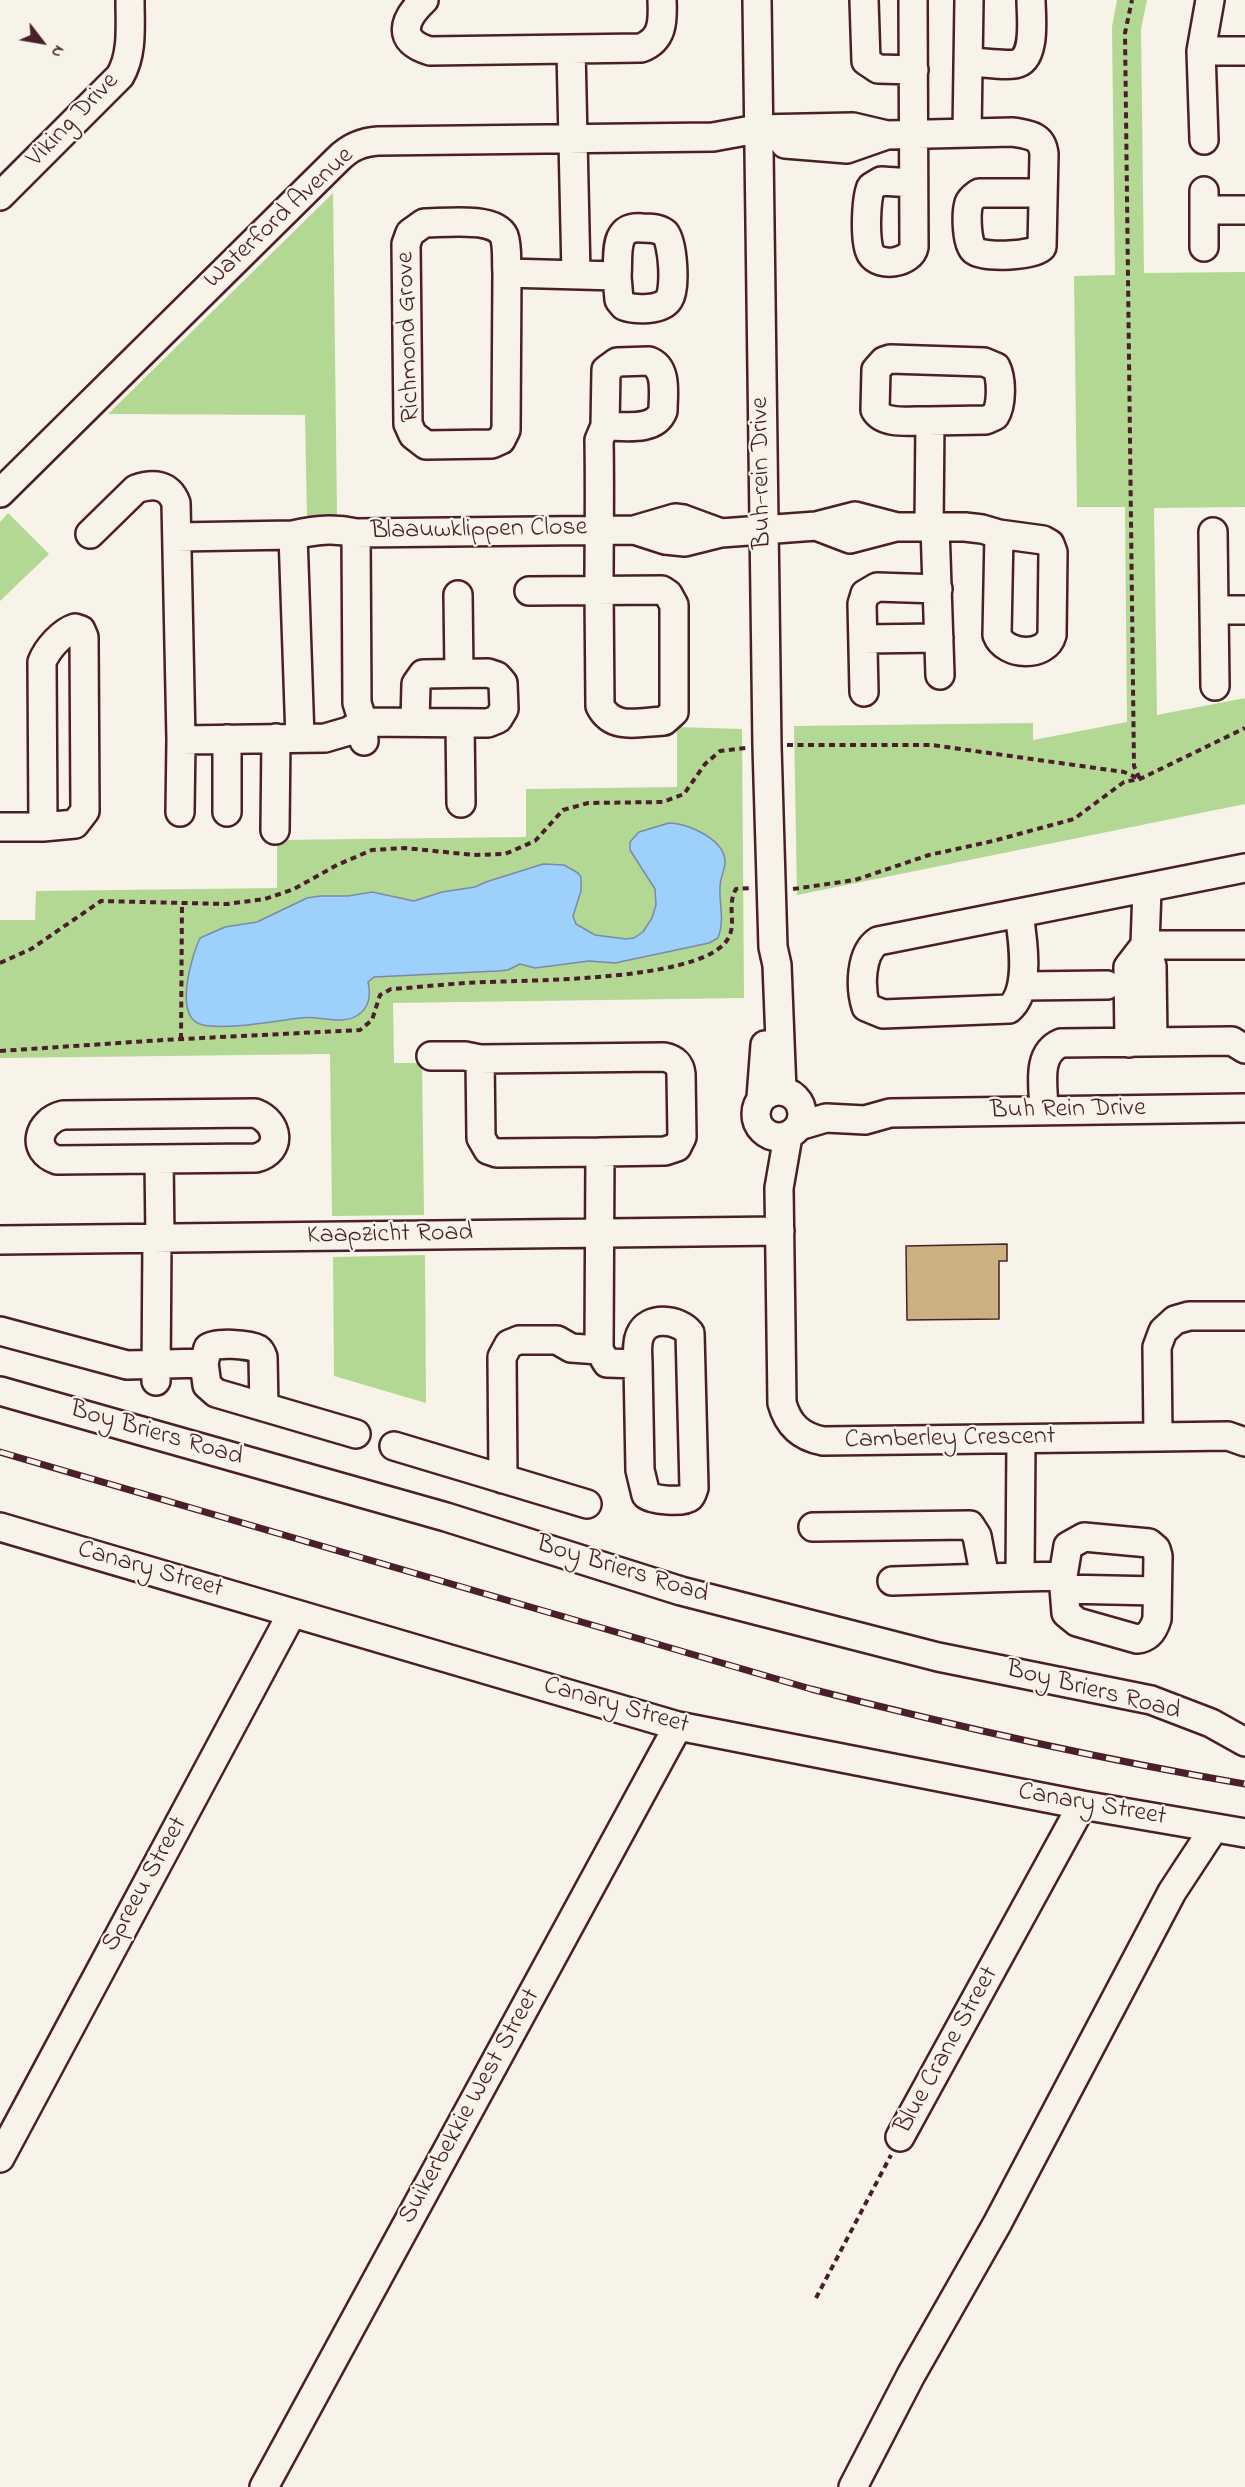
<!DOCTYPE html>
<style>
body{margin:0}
#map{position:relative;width:1245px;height:2487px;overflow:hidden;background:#f7f3e8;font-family:"Indie Flower",sans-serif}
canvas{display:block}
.north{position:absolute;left:12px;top:12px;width:60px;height:60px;-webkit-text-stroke:4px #f7f3e8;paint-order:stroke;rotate:121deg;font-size:16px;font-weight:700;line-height:24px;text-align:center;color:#4a1f2b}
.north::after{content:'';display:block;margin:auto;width:21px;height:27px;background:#4a1f2b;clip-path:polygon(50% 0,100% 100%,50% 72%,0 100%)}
</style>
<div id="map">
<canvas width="1245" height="2487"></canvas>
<div class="north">N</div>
</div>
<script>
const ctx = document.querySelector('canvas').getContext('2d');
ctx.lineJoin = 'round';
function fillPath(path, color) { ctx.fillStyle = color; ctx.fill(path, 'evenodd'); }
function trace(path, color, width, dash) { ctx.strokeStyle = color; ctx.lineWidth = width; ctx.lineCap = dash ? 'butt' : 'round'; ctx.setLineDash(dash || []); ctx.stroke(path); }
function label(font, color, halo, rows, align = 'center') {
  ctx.font = font + ' "Indie Flower",sans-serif'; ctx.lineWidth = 4.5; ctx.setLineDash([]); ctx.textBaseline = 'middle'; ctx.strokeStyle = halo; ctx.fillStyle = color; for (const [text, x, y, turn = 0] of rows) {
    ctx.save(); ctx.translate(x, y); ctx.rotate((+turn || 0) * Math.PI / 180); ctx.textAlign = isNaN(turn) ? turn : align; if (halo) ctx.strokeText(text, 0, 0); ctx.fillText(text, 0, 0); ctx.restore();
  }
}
const green = new Path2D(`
 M 1117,0 L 1147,0 L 1141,29 L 1144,273 L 1245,272 L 1245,507 L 1154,508 L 1157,715 L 1245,698 L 1245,804 L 797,895 L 794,726 L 1033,723 L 1033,740 L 1127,722 L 1125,507 L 1077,507 L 1074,276 L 1115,275 L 1112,27 Z
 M 333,193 L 337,515 L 307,517 L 305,415 L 108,414 Z
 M 8,513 L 49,554 L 0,601 L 0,522 Z
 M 677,727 L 742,729 L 744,998 L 393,1003 L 394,1063 L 422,1063 L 424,1215 L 332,1216 L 330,1054 L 0,1058 L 0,920 L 35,920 L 36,891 L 277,888 L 277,840 L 526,837 L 526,789 L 677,787 Z
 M 425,1255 L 426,1403 L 334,1376 L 333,1257 Z`);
const water = new Path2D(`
 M 669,823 C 688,823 727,840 725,864 C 724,871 720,879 720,887 C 719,904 725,921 718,938 L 709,943 L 615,963 L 589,961 L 535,968 L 520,964 L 508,970 L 498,971 L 374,977 L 368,982 C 371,995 370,1007 358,1015 C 341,1026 319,1015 300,1018 C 273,1021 229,1030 203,1025 C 172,1019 192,955 200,938 L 225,927 L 257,922 L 307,898 L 320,896 L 348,896 L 372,892 L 414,901 L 442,892 L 475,887 L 486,882 L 543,864 L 564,865 L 578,873 L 581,877 L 581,891 L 573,916 L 576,924 L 595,935 L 626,939 L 634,938 L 643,932 L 652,918 L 656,905 L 655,889 L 630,850 L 630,842 L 639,832 Z`);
const building = new Path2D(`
 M 1007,1244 L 1007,1261 L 999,1261 L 999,1319 L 907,1320 L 906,1246 Z`);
const path = new Path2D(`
 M 787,745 L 932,745 L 1124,772 L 1140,779 L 1134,766 L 1125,33 L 1132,0
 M 793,889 L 855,880 L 929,855 L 993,841 L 1074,819 L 1124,782 L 1140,779 L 1245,728
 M 0,963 L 31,949 L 101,901 L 227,904 L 265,899 L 294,889 L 337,865 L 372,850 L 405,848 L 474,855 L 505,854 L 535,841 L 563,810 L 588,803 L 663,802 L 684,794 L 705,764 L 720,751 L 746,748
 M 181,1039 L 182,903
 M 0,1051 L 163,1040 L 360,1030 L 372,1020 L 380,995 L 391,989 C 423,987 455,983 487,982 C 538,980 690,980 724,944 C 740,927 725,908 736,889 L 751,888
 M 816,2298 L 891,2155`);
const minor = new Path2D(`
 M 424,0 C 403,20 396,41 430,51 L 641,48 C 663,40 663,21 662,0
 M 757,0 L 767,746 L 773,947 L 777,965 L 782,1091
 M 864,0 L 866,61 L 878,69 L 914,70
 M 913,0 L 914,247 C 911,263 880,268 871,254 C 864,243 866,199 871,187 L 881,181 L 913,183
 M 571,50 L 576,274
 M 1201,51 L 1245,51
 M 968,62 C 983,62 1001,66 1015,64 C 1037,60 1031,16 1031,0
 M 967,133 L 969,0
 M 1204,140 L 1201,51 L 1210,0
 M 785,144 L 847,149 L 887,135
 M 0,196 L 120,76 C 133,54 130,26 130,0
 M 1204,210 L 1245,210
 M 1204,247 L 1204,191
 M 507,273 L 506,430 L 501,440 L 492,444 L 426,445 L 413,435 L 408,424 L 406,244 L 410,233 L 424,223 C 443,223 495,216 504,236 C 508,247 506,262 507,273 L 617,276 C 619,256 612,225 642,228 C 650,228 658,228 665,233 C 673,243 676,288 669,299 C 662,311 635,310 624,306 L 619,300 L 617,276
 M 649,361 C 668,368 663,394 663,411 C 655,432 624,426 605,426 L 606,370 L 617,362 Z
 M 929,421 L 986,420 L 995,416 C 1002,405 1002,379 996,367 L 984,362 L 890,359 L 884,361 L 876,370 L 875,410 C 884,426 914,420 930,421 L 929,527
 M 0,493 L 338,159 C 350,147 362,142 378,141 L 713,137 L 757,129 L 853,127 L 887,135 L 1013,132 C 1029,135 1042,135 1044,154 L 1042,247 C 1035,256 985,258 975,251 C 966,246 966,212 969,203 C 971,198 975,196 979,193 L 1043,193
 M 816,526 L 850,539 L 896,527
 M 935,527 L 940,675
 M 634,530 L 675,518 L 683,519 L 721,533
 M 1213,532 L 1215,686
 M 356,533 L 357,703 L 363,722 L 364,741
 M 90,534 L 136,489 C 153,483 169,484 176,503 L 181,740 L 180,812
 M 293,535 C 316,530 333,528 356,533 L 634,530 L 665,540 L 685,542 L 721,533 L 816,526 L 855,516 L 897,527 L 965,527 L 982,529 L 999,534 L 1043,540 L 1050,544 L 1053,552 L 1052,635 C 1046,658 1005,656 997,635 L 999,534
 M 177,537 L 293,535 L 300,738
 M 529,591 L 662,590 L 668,594 L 674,605 L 674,712 L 664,721 C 639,722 613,731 600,706 L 599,590 C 599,540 600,490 599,440 L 605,426
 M 458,595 L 459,673
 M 1214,610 L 1245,610
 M 75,628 L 81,630 L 84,637 L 85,811 L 75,824 L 43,827 L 42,662 C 47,649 62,632 75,628 Z
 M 863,639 L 939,638
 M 864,692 L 862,604 L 865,594 L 877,587 L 938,589
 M 460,723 L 461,803
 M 181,740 L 325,738 L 349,731 L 363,722 L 488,723 L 498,719 L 504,709 L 503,683 L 497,676 L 488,673 L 423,674 L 416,684 L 415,722
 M 227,812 L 227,739
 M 0,827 L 43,827
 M 275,830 L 276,738
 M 1147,889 L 1145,945 L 1152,966 L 1153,1042
 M 1019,914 C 1023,940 1031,991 1009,1009 L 883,1014 L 866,1007 C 860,988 860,953 878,941 L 1245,868
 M 1145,945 L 1245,945
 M 1023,986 L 1107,985
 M 1129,1043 L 1128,967 L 1145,945
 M 431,1056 L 465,1056 L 480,1059 L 664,1057 C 674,1059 680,1064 681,1074 L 682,1137 L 677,1147 L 665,1151 L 600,1152 L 599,1350 L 607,1363 L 638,1364 L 640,1470 L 646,1495 C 652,1500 683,1503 690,1497 C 692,1495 693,1491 694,1488 L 690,1333 C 679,1319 648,1315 640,1335 C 636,1344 638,1355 638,1364
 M 480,1059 L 481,1138 L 488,1150 L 497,1153 L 600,1152
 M756 1114a23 23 0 1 1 46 0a23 23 0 1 1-46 0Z
 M 761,1098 L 765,1045
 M 1044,1111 C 1044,1088 1035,1054 1061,1043 L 1232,1041 L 1245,1049
 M 255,1113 C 279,1122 283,1151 256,1158 L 57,1160 C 30,1151 38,1121 63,1115 Z
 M 799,1126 L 826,1118 L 865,1120 L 890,1113 L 1245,1108
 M 788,1136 L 779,1188 L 782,1403 C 788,1425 801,1437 823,1441 L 1158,1437 L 1157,1347 L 1163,1331 L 1175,1320 L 1189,1316 L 1245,1316
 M 159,1159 L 160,1238
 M 0,1240 L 780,1231
 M 0,1331 L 127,1365 L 204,1363 L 208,1348 C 215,1342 249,1344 258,1349 C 261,1351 262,1354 263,1357 L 264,1407
 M 204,1363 L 207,1385 L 216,1393 L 356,1434
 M 156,1381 L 157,1238
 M 0,1391 L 446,1517 L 681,1591 L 938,1657 L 1151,1700 L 1211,1723 L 1245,1742
 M 1158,1437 L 1228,1436 L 1245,1442
 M 394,1446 L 587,1504
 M 503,1479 L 502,1357 L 509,1344 L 519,1340 L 557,1340 L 571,1348 L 599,1350
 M 0,1527 L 678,1726 L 1082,1805 L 1245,1833
 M 813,1527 L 970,1525 L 977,1536 L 985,1578
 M 1020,1577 L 1063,1576 L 1066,1613 L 1077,1622 L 1137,1639 C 1149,1638 1154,1629 1157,1619 L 1158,1556 L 1156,1549 L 1149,1543 L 1084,1537 L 1068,1546 L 1063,1576
 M 892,1581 L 1020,1577 L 1021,1439
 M 1064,1589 L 1157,1591
 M 900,2137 L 1082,1805
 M 0,2158 L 292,1613
 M 264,2487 L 678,1726
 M 853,2487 L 911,2375 L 997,2224 L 1172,1892 L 1214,1828`);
const rail = new Path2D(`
 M 0,1452 L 811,1689 C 954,1726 1099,1759 1245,1784`);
const streetNames = [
 ["Viking Drive",74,121,-46],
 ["Waterford Avenue",280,219,-43],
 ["Richmond Grove",410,337,-92],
 ["Buh-rein Drive",763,473,-91],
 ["Blaauwklippen Close",479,531,-1],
 ["Buh Rein Drive",1068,1111,-1],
 ["Kaapzicht Road",390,1236,-1],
 ["Boy Briers Road",156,1435,16],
 ["Camberley Crescent",950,1440,-1],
 ["Canary Street",150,1571,16],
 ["Boy Briers Road",622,1571,17],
 ["Boy Briers Road",1093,1692,14],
 ["Canary Street",616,1707,16],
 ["Canary Street",1092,1806,10],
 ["Spreeu Street",146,1885,-61],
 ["Blue Crane Street",948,2051,-61],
 ["Suikerbekkie West Street",471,2107,-61]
];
fillPath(green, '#b3d894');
fillPath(water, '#9dd0fb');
trace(water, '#7c89a8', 1.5);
fillPath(building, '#cbb081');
trace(building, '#4a1f2b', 1.5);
trace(minor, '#4a1f2b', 32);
trace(path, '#4a1f2b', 4, [6, 4.5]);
trace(minor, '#f7f3e8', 27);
trace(rail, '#4a1f2b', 7);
trace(rail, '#f7f3e8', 4.5, [14]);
label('26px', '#4a1f2b', '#f7f3e8', streetNames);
</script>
